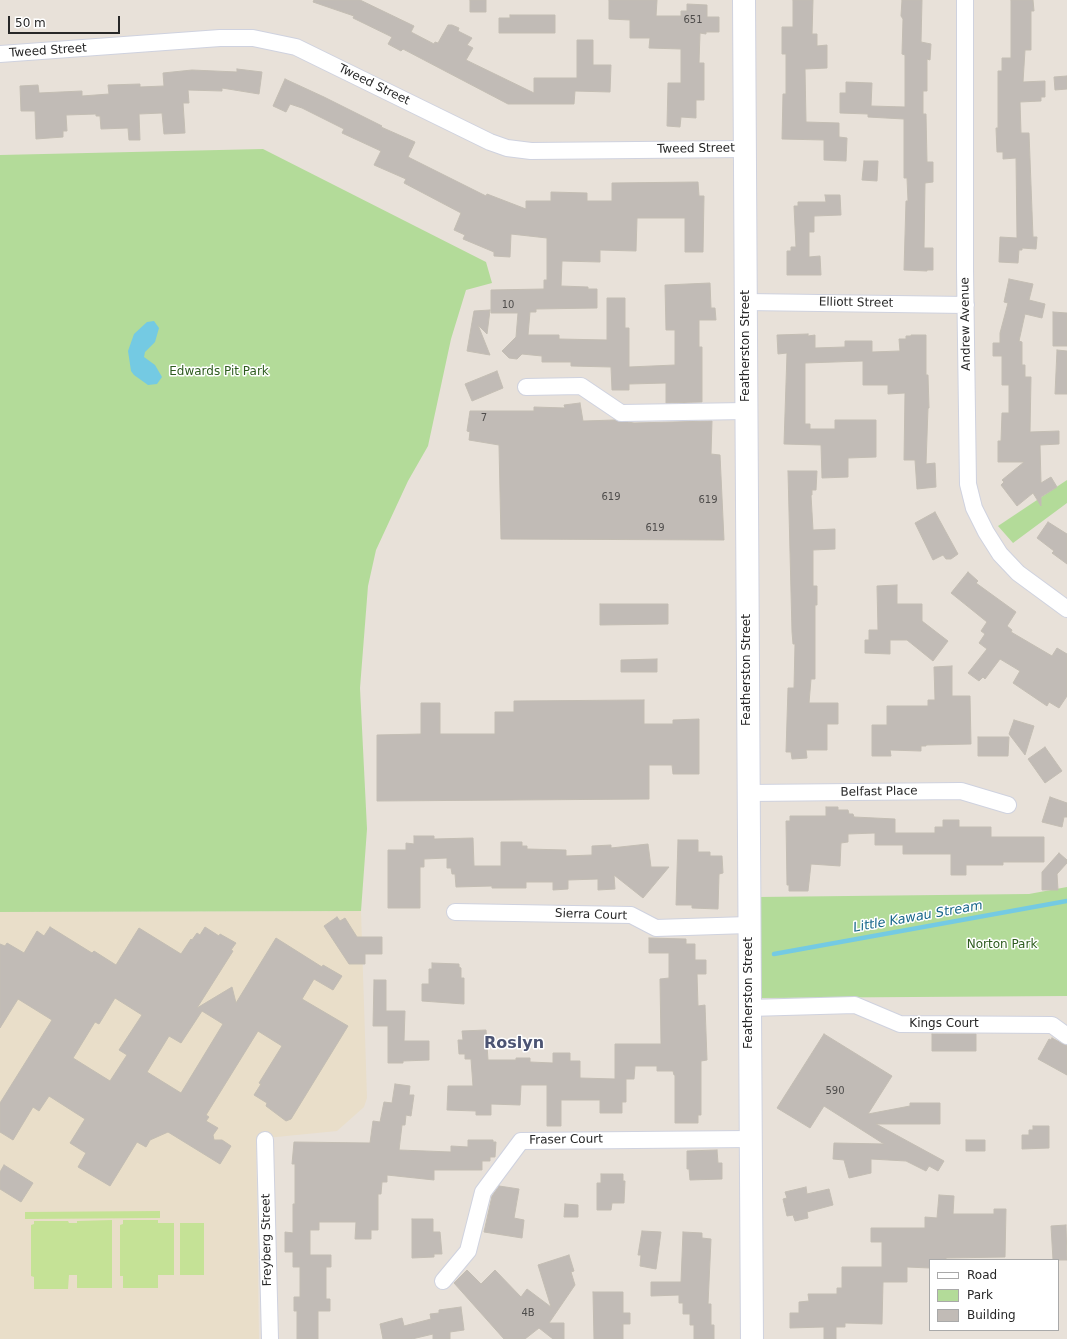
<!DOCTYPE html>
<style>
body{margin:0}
#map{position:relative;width:1067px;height:1339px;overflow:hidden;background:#e8e1d9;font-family:"DejaVu Sans",sans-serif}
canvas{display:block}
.legend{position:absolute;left:929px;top:1259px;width:130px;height:72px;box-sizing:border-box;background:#fff;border:1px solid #a9a9a9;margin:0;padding:5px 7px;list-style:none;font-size:12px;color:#272727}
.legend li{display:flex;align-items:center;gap:8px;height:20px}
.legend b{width:20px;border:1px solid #a9a9a9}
.scale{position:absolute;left:8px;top:16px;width:112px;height:18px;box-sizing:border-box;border:2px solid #272727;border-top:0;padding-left:5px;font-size:12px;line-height:14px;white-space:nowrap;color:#272727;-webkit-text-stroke:3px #fff;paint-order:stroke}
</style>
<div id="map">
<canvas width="1067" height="1339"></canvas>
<ul class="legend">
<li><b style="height:5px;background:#fff"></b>Road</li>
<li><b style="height:11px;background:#b3db99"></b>Park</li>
<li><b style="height:11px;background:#c1bbb6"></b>Building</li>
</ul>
<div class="scale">50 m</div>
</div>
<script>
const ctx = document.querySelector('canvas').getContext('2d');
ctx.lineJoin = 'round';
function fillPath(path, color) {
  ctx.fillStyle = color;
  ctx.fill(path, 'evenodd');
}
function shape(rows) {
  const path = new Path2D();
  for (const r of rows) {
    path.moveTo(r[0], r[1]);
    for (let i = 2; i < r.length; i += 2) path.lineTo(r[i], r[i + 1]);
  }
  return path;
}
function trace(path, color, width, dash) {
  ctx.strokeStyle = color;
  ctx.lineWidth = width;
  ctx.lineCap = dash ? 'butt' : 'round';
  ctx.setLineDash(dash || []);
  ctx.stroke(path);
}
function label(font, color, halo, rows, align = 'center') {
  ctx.font = font + ' "DejaVu Sans",sans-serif';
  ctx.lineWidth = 3;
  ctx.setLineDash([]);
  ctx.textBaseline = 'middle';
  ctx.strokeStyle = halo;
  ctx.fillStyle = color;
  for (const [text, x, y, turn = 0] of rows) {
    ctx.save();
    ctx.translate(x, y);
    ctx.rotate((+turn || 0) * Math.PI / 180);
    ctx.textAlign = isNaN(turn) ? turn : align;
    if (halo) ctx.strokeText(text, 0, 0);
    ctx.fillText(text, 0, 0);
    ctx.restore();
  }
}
fillPath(shape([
 [361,911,367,1098,364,1107,337,1131,256,1139,259,1339,0,1339,0,912]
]), '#e9dec9');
fillPath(shape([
 [263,149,486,262,492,283,466,290,451,339,428,446,408,481,376,550,368,586,360,688,367,829,361,911,0,912,0,155],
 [1067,480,1067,503,1013,543,998,526],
 [1067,887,1067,996,758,998,758,897,1029,894]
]), '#b3db99');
fillPath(shape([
 [160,1211,160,1218,25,1219,25,1212],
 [112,1220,112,1288,77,1288,77,1275,69,1275,68,1289,34,1289,34,1277,31,1276,31,1225,34,1224,34,1221,68,1221,69,1223,77,1223,77,1221],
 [123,1220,158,1220,158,1223,174,1223,174,1275,158,1275,158,1288,123,1288,123,1276,120,1276,120,1225,123,1224],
 [180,1223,204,1223,204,1275,180,1275]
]), '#c5e296');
fillPath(shape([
 [154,321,159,328,155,342,145,352,144,357,155,365,162,377,157,384,148,385,134,375,131,371,128,351,134,334,147,322]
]), '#74cae3');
trace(shape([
 [774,954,1067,901]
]), '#74cae3', 4.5);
const building = shape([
 [314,0,360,0,414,26,411,32,434,44,435,42,438,43,448,25,452,25,459,28,458,31,472,38,467,45,473,48,466,60,534,93,534,78,577,78,577,40,593,40,593,65,611,65,610,92,575,91,574,104,508,104,403,49,401,51,388,44,392,37,353,18,354,16,313,2,314,0],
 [470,0,486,0,486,12,470,12,470,0],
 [609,0,657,0,656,16,681,16,681,11,687,11,687,4,707,5,707,17,719,17,719,32,706,32,706,34,700,33,699,63,704,63,704,100,696,100,696,118,681,117,680,127,667,126,668,83,681,83,681,49,649,48,650,38,630,38,630,20,609,19,609,0],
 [793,0,813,0,812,34,817,34,817,46,827,45,827,68,805,69,806,122,839,123,839,137,847,138,846,161,824,160,824,140,782,139,783,94,786,94,786,54,782,54,782,27,793,27,793,0],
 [902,0,922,0,921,42,931,44,930,60,927,59,927,91,923,91,923,114,926,114,927,162,933,162,933,182,925,183,924,248,933,248,933,270,927,270,927,271,904,270,906,201,908,201,907,178,904,178,904,119,868,117,868,114,840,113,840,93,846,93,846,82,872,83,871,106,905,107,905,55,902,54,903,19,901,16,902,0],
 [1011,0,1033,0,1034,11,1031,11,1031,50,1025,50,1023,82,1045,81,1045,97,1041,97,1041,101,1020,102,1021,133,1029,133,1033,237,1037,237,1036,249,1022,248,1022,250,1019,250,1018,263,999,262,1000,237,1017,238,1016,158,1003,159,1003,152,997,152,996,128,998,128,998,71,1002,71,1002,58,1011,58,1011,0],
 [510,15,555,15,555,33,499,33,499,18,510,18,510,15],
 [237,69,262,72,259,94,222,88,222,91,188,90,189,103,183,103,185,133,164,134,162,113,139,114,140,140,129,140,128,128,101,129,100,116,96,116,96,114,66,115,67,131,63,131,63,137,36,139,35,111,21,111,20,86,38,85,39,93,82,91,82,96,109,94,108,85,140,84,140,87,164,86,163,73,192,70,237,72,237,69],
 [1067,76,1067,89,1055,90,1054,77,1067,76],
 [285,79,324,97,382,126,381,127,415,142,408,157,486,196,487,194,526,209,526,201,551,201,551,192,587,193,587,201,612,201,612,183,698,182,699,196,704,196,703,252,685,252,685,218,637,218,636,251,600,250,600,262,562,261,561,286,588,287,588,289,597,289,597,308,536,309,536,312,530,312,528,335,559,335,559,339,607,340,607,298,625,298,625,328,629,328,629,367,675,365,675,330,666,330,665,285,710,283,711,308,715,308,716,320,699,320,699,347,702,347,702,402,666,403,666,383,629,384,629,390,612,390,611,367,571,366,571,362,542,362,542,356,522,354,517,359,509,358,502,351,516,337,518,313,491,313,491,290,544,289,544,280,547,280,547,238,511,234,510,257,494,256,494,252,463,239,465,235,454,230,461,213,404,183,406,179,374,165,381,151,342,133,344,129,302,108,290,104,286,112,273,106,285,79],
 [864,161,878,161,877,181,862,180,864,161],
 [825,195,840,195,841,215,814,216,814,232,809,232,809,257,820,256,821,275,787,275,787,251,791,251,791,247,796,247,794,206,798,206,798,202,826,202,825,195],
 [1009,279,1033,284,1029,300,1045,304,1042,318,1025,314,1019,341,1022,342,1022,365,1025,365,1025,377,1031,377,1030,432,1059,431,1059,444,1040,445,1041,483,1051,477,1057,487,1041,497,1041,506,1033,493,1017,506,1001,485,1004,482,1002,480,1024,462,998,462,998,441,1001,441,1002,413,1009,413,1009,385,1002,385,1002,356,993,356,993,343,1000,343,1000,333,1008,303,1004,302,1009,279],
 [490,310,487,334,478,325,490,355,467,351,474,311,490,310],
 [1053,312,1067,313,1067,346,1053,346,1053,312],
 [808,334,808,336,815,335,815,348,845,347,845,341,872,341,872,352,900,351,899,339,906,339,906,336,911,336,911,335,926,335,926,375,928,375,929,408,928,408,926,464,935,463,936,487,917,489,915,460,904,460,905,393,888,394,888,385,863,385,863,361,805,363,805,424,810,424,810,429,835,429,835,420,876,420,876,457,848,458,848,477,822,478,821,445,784,444,787,353,778,354,777,335,808,334],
 [1057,350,1067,351,1067,394,1055,394,1057,350],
 [497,371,503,388,472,401,465,384,497,371],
 [580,403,583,421,615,420,634,423,712,421,711,454,720,455,724,540,501,539,499,445,469,440,470,432,467,431,470,411,534,411,534,407,565,408,564,405,580,403],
 [788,471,817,471,816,490,812,490,812,495,811,495,813,530,835,529,835,549,813,550,813,586,817,586,817,605,815,605,815,679,811,679,809,703,838,703,838,724,827,724,827,750,806,750,807,758,792,759,791,752,786,752,788,688,794,688,795,644,793,644,792,632,788,471],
 [935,512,958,554,951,559,946,559,943,555,933,560,915,523,935,512],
 [1048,522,1067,534,1067,564,1052,553,1054,551,1037,538,1048,522],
 [968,572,978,581,976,583,1016,612,1007,626,1012,630,1011,632,1052,656,1057,648,1067,654,1067,696,1059,708,1049,702,1047,706,1013,683,1020,671,1000,659,985,679,983,677,979,681,968,673,987,649,979,643,985,634,981,631,987,622,951,593,968,572],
 [897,585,897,604,922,604,922,621,948,641,933,661,907,640,890,640,890,654,865,653,865,640,869,640,869,630,878,630,877,586,897,585],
 [600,604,668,604,668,624,600,625,600,604],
 [657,659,657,672,621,672,621,660,657,659],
 [952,666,952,696,970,696,971,744,926,745,926,746,921,746,921,751,890,750,891,756,872,756,872,725,887,725,887,706,928,706,928,700,935,700,934,667,952,666],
 [644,700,644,724,673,724,673,720,699,719,699,774,673,774,672,765,649,765,649,799,377,801,377,735,421,734,421,703,440,703,440,734,495,734,495,712,514,712,514,701,644,700],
 [1014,720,1034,726,1025,755,1009,734,1014,720],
 [978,737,1009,737,1008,756,978,756,978,737],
 [1045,747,1062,771,1045,783,1028,759,1045,747],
 [1050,797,1067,803,1067,817,1064,817,1062,827,1042,822,1050,797],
 [826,807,838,807,838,810,848,810,849,814,853,814,854,817,895,819,895,833,935,833,935,827,943,827,943,820,959,820,959,827,991,827,991,837,1044,837,1044,862,1003,862,1003,865,966,865,966,875,951,875,951,854,903,854,903,845,875,845,875,833,848,834,848,842,841,843,840,866,811,864,808,891,789,891,789,885,787,885,786,821,790,821,790,816,826,816,826,807],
 [414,836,434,836,434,839,473,838,474,866,501,866,501,842,522,842,522,846,527,846,527,849,566,850,566,856,592,855,592,846,611,845,611,848,648,844,651,867,669,867,643,898,614,875,615,889,598,890,598,879,568,880,568,889,553,890,553,882,526,882,526,888,492,888,492,886,456,887,455,874,452,874,451,868,447,868,447,858,424,859,424,867,420,867,420,908,388,908,388,850,406,850,406,843,414,844,414,836],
 [678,840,698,840,698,852,710,852,710,856,722,856,723,873,719,874,718,909,692,908,692,905,676,905,678,840],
 [1059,853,1067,860,1067,863,1057,874,1058,890,1042,890,1042,872,1059,853],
 [337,917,340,921,345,918,357,937,382,937,382,954,365,954,365,964,349,964,324,926,337,917],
 [50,927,92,953,94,951,116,965,139,928,181,954,191,939,192,940,197,933,200,935,205,927,219,936,220,934,236,943,231,950,233,951,197,1008,232,987,236,1003,276,938,322,967,323,965,342,976,333,990,314,979,302,999,348,1026,291,1119,286,1121,266,1106,267,1103,254,1095,261,1084,259,1083,282,1046,258,1031,206,1115,209,1117,206,1121,218,1128,213,1135,214,1140,222,1140,231,1146,220,1164,168,1132,150,1140,146,1147,137,1142,110,1186,78,1167,86,1153,70,1143,85,1119,49,1096,39,1111,33,1107,13,1140,0,1132,0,1103,52,1020,18,999,0,1028,0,944,5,946,7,943,24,953,37,931,44,936,50,927],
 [115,998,142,1015,119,1050,127,1055,110,1081,73,1058,95,1022,99,1024,115,998],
 [202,1011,223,1024,181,1093,147,1072,169,1036,181,1043,202,1011],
 [649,938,686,939,686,944,695,944,695,960,706,960,706,974,697,974,698,1006,705,1005,707,1060,701,1061,701,1115,698,1115,698,1123,675,1123,675,1075,674,1075,673,1071,657,1071,657,1066,635,1066,634,1079,626,1079,626,1102,622,1102,622,1113,600,1113,600,1100,561,1100,561,1126,547,1126,547,1085,521,1085,520,1105,491,1104,491,1115,476,1115,476,1111,447,1110,448,1086,473,1086,471,1059,465,1059,465,1054,459,1054,458,1040,463,1040,462,1031,486,1030,488,1060,516,1060,516,1058,530,1058,530,1062,553,1063,553,1053,570,1053,570,1061,580,1061,580,1078,615,1079,615,1044,661,1044,660,979,669,978,669,953,649,953,649,938],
 [432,963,459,964,459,967,461,968,461,978,464,978,464,1004,422,1001,422,984,429,984,429,969,432,969,432,963],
 [374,980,386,980,386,1011,405,1011,404,1041,429,1041,429,1060,403,1061,403,1063,388,1063,388,1026,373,1026,374,980],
 [824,1034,892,1076,868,1114,910,1106,910,1103,940,1103,940,1124,876,1124,944,1161,938,1171,929,1166,926,1171,906,1161,871,1159,871,1173,849,1178,844,1160,833,1159,834,1143,884,1144,824,1106,810,1128,777,1108,824,1034],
 [932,1034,976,1034,976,1051,932,1051,932,1034],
 [1052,1038,1067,1046,1067,1075,1038,1059,1049,1039,1051,1040,1052,1038],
 [395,1084,410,1086,409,1095,414,1095,411,1116,406,1115,405,1125,402,1125,399,1150,451,1152,451,1146,468,1147,468,1140,493,1140,493,1142,496,1142,495,1157,490,1157,490,1161,482,1161,482,1170,434,1170,434,1180,387,1175,387,1182,382,1182,381,1194,378,1194,378,1230,371,1230,371,1239,355,1239,356,1222,319,1222,319,1230,310,1230,310,1255,331,1255,331,1267,326,1267,326,1299,330,1299,330,1311,318,1311,318,1339,297,1339,297,1311,294,1311,294,1297,300,1297,300,1267,293,1267,293,1252,285,1252,285,1232,293,1233,293,1204,295,1204,295,1164,292,1164,294,1142,370,1143,373,1121,380,1122,384,1102,392,1103,395,1084],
 [1033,1126,1049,1126,1049,1148,1022,1149,1022,1135,1029,1135,1029,1130,1033,1130,1033,1126],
 [966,1140,985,1140,985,1151,966,1151,966,1140],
 [717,1150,718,1163,722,1163,722,1179,690,1180,689,1169,687,1169,687,1151,717,1150],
 [4,1165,33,1183,21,1202,0,1189,0,1172,4,1165],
 [601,1174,623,1174,623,1181,625,1181,624,1203,612,1203,611,1210,597,1210,597,1183,601,1183,601,1174],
 [499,1186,519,1189,514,1218,524,1220,522,1238,484,1232,492,1196,499,1186],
 [806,1187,807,1194,829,1189,833,1205,807,1212,808,1218,795,1221,793,1215,787,1216,783,1199,787,1198,785,1192,806,1187],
 [939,1195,954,1196,953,1214,994,1214,994,1209,1006,1209,1005,1257,946,1258,946,1260,930,1260,930,1268,907,1267,907,1282,883,1282,882,1324,845,1323,845,1327,836,1327,836,1339,824,1339,824,1327,790,1328,790,1313,799,1313,799,1302,809,1301,808,1294,837,1294,837,1288,842,1288,842,1267,882,1267,882,1242,871,1242,871,1228,925,1228,925,1217,937,1218,939,1195],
 [565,1204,578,1205,578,1217,564,1217,565,1204],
 [412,1219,433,1219,433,1232,440,1232,442,1254,434,1254,434,1257,412,1258,412,1219],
 [1066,1225,1067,1260,1053,1260,1051,1226,1066,1225],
 [642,1231,661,1232,656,1269,640,1266,641,1255,638,1255,642,1231],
 [683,1232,702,1233,702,1238,711,1239,708,1304,711,1304,711,1325,714,1325,714,1339,694,1339,694,1325,690,1325,690,1314,683,1314,683,1303,679,1303,679,1295,651,1296,651,1282,681,1282,683,1232],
 [569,1255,574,1271,571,1272,575,1285,549,1323,564,1323,564,1339,553,1339,539,1328,525,1339,504,1339,454,1283,467,1270,481,1284,495,1270,521,1297,527,1289,551,1307,538,1265,569,1255],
 [593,1292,623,1292,623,1313,630,1313,630,1324,623,1324,623,1339,594,1339,593,1292],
 [461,1307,464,1330,450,1332,450,1339,433,1339,433,1334,412,1339,383,1339,380,1324,402,1318,404,1326,431,1319,430,1314,439,1313,439,1310,461,1307]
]);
fillPath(building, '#c1bbb6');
trace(building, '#c3bdb3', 1);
const minor = shape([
 [965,0,965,270,968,484,974,508,986,532,1000,554,1018,573,1067,609],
 [0,54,220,38,253,38,296,47,490,142,507,148,531,151,744,149],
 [746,302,966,305],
 [526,387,581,386,621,413,746,411],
 [748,793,961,791,1008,805],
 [455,912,631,915,656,928,748,925],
 [749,1008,855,1005,900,1024,1052,1025,1067,1036],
 [265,1140,270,1339],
 [443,1281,468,1251,483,1192,521,1141,750,1139]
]);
const secondary = shape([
 [744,0,752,1339]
]);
trace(minor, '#cfd2df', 18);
trace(secondary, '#cfd2df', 24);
trace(minor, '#fff', 16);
trace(secondary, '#fff', 22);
label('10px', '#4e4c4b', null, [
 ["651",693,20],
 ["10",508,305],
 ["7",484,418],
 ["619",611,497],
 ["619",708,500],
 ["619",655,528],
 ["590",835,1091],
 ["4B",528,1313]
]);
label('12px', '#272727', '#fff', [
 ["Tweed Street",48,51,-4],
 ["Tweed Street",374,85,26],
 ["Tweed Street",696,149,-1],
 ["Elliott Street",856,303,1],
 ["Andrew Avenue",966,324,-91],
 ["Featherston Street",746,346,-90],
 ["Featherston Street",747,670,-90],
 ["Belfast Place",879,792,-1],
 ["Sierra Court",591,915,2],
 ["Featherston Street",749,993,-90],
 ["Kings Court",944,1024],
 ["Fraser Court",566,1140,-1],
 ["Freyberg Street",267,1240,-91]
]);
label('12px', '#2e5c1f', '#fff', [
 ["Edwards Pit Park",219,372],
 ["Norton Park",1002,945]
]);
label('italic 13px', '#18678a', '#fff', [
 ["Little Kawau Stream",918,917,-10]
]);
label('bold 16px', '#4c5473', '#fff', [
 ["Roslyn",514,1044]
]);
</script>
